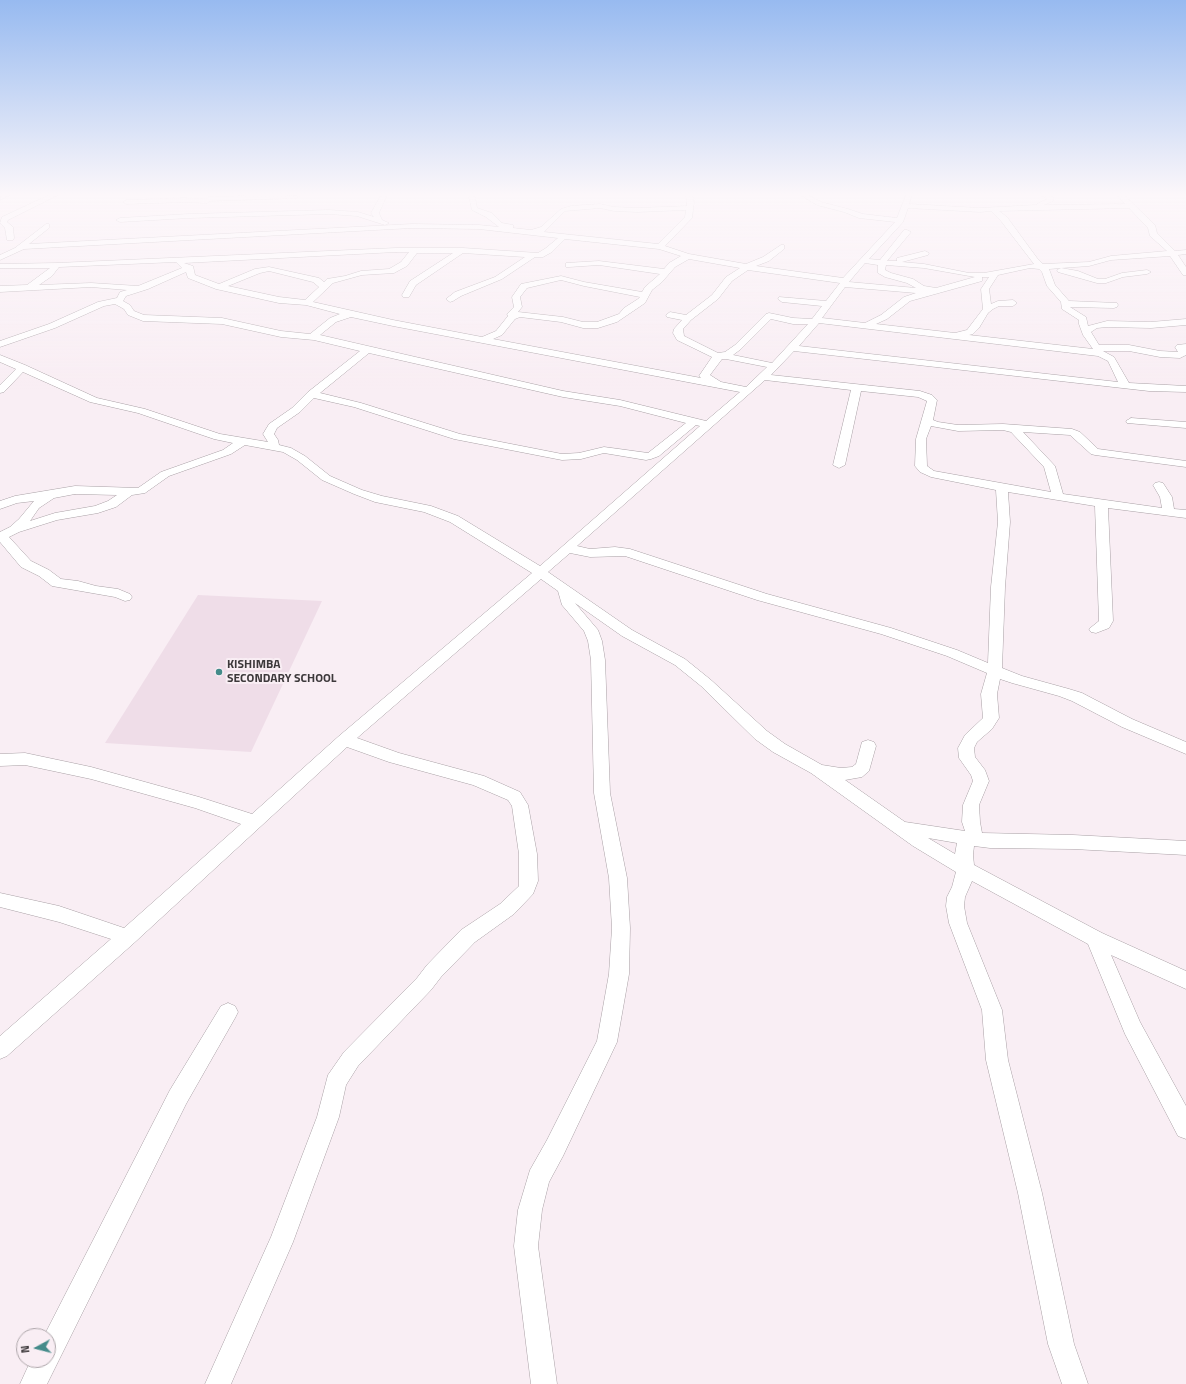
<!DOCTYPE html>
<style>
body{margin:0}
#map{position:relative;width:1186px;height:1384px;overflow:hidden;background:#f9eef4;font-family:"Titillium Web",sans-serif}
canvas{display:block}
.north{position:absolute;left:16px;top:1328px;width:40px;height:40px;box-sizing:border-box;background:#f9eef4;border:1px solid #aea6aa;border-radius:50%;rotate:263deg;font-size:11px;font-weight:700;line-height:16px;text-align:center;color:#3d393b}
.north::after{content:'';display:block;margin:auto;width:14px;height:18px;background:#448b8a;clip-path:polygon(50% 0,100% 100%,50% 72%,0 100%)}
</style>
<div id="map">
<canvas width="1186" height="1384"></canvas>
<div class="north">N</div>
</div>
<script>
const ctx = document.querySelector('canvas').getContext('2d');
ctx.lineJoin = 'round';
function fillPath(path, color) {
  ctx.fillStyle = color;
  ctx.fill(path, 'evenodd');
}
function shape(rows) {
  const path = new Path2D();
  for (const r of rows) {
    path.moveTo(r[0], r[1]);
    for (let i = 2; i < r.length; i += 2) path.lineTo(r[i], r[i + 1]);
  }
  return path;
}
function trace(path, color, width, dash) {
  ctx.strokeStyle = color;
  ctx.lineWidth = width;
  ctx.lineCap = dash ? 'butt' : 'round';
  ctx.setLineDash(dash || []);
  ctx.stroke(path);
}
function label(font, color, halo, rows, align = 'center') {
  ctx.font = font + ' "Titillium Web",sans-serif';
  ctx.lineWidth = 4;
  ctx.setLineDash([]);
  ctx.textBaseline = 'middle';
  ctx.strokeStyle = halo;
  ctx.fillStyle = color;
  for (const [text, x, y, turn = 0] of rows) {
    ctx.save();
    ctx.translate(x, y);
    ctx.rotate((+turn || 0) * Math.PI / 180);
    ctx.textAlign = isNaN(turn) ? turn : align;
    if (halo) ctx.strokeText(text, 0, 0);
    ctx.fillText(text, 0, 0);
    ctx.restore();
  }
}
fillPath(shape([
 [198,595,322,601,251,752,105,743]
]), '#efdde8');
const minor = shape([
 [1,195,10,195,0,200,1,195],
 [49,195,58,195,8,220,7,222,13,227,14,238,13,240,7,240,5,228,0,223,2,217,49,195],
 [262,195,300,196,297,198,210,201,207,203,184,202,126,204,123,202,126,200,184,198,206,199,209,197,262,195],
 [381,195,387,195,379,213,382,220,389,223,385,225,357,216,329,214,189,218,120,222,116,220,120,218,189,214,329,210,358,212,374,217,371,213,381,195],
 [471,195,475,197,477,208,492,213,502,223,513,225,513,228,531,230,541,227,561,209,571,206,600,204,614,207,637,208,687,206,686,195,692,195,694,202,692,218,665,246,689,254,746,264,763,257,781,245,784,245,784,249,769,261,756,266,843,278,895,222,859,218,844,212,817,205,800,195,808,195,821,202,848,209,863,214,897,218,906,195,912,195,909,204,980,208,1036,205,1037,204,1047,199,1040,195,1050,195,1054,198,1053,201,1044,205,1125,204,1117,195,1124,195,1155,225,1157,233,1175,251,1186,250,1186,254,1178,255,1186,267,1186,275,1183,275,1170,256,1111,260,1089,266,1061,268,1078,271,1098,279,1105,279,1122,273,1147,270,1151,272,1147,274,1123,277,1106,283,1097,283,1058,272,1057,270,1061,268,1049,269,1055,285,1069,301,1117,303,1118,305,1117,307,1114,308,1070,307,1086,317,1088,326,1107,321,1151,322,1186,319,1186,325,1151,328,1107,327,1097,328,1091,332,1099,345,1129,345,1160,351,1178,352,1175,347,1177,345,1186,344,1186,355,1180,358,1160,357,1129,351,1103,351,1114,357,1129,383,1186,386,1186,392,1149,391,794,351,771,375,920,391,932,395,937,400,933,420,938,422,958,425,1003,424,1072,429,1080,432,1098,449,1186,461,1186,467,1095,455,1091,454,1070,435,1023,432,1055,466,1063,494,1162,508,1160,497,1153,485,1155,483,1159,482,1163,483,1172,497,1174,509,1186,510,1186,518,1108,508,1113,621,1109,628,1096,633,1091,632,1089,629,1099,621,1095,506,1008,492,1010,522,1005,587,1002,668,1022,676,1069,689,1082,693,1132,719,1186,742,1186,754,1122,727,1072,701,1059,696,1012,683,1000,679,997,694,999,718,992,729,977,742,974,748,975,757,985,770,989,781,979,805,980,822,982,833,1073,835,1186,841,1186,855,1073,849,990,848,974,846,973,855,974,865,1102,933,1186,971,1186,989,1111,955,1140,1022,1186,1106,1186,1139,1178,1136,1125,1034,1088,944,972,881,965,897,964,906,967,923,1002,1010,1008,1060,1042,1193,1074,1344,1088,1384,1062,1384,1048,1344,1018,1193,986,1060,982,1010,949,923,946,906,947,897,952,887,956,872,913,846,811,773,773,752,755,739,701,686,675,665,622,636,575,603,598,630,602,641,605,660,610,793,627,878,630,928,629,974,617,1042,563,1156,549,1182,542,1210,538,1246,557,1384,531,1384,514,1246,518,1210,530,1170,547,1140,597,1041,609,974,612,928,609,878,594,793,591,660,588,641,584,631,562,605,558,591,541,579,357,738,399,753,484,776,520,792,528,805,537,854,538,881,533,894,514,914,475,942,441,977,431,990,358,1066,346,1085,339,1117,293,1242,231,1384,205,1384,271,1237,317,1117,328,1075,344,1052,417,978,427,965,461,930,500,904,519,886,519,854,512,806,508,800,473,785,389,762,347,747,134,943,7,1056,0,1059,0,1036,111,939,59,922,0,907,0,893,59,906,124,928,241,824,195,808,91,779,25,765,0,766,0,754,25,753,91,767,199,797,252,814,339,736,532,573,450,522,424,512,375,502,354,494,322,480,297,460,283,452,245,445,231,454,169,476,145,493,132,495,116,507,98,513,57,520,19,532,9,537,31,561,49,570,61,579,78,581,96,586,118,589,130,594,132,597,130,600,125,601,115,597,52,586,39,576,21,567,0,542,0,532,10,527,19,519,34,501,17,503,0,509,0,501,15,496,75,486,138,488,161,472,223,450,233,443,214,439,138,413,90,402,23,372,4,392,0,393,0,385,16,369,0,362,0,355,25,365,97,398,145,409,220,434,268,442,263,434,269,424,292,408,308,392,360,351,314,340,281,337,222,324,143,321,128,315,124,309,115,304,104,306,55,328,0,347,0,341,49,324,98,302,117,298,120,292,127,290,91,287,0,292,0,286,27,285,50,268,0,268,0,264,57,263,396,248,463,248,538,253,546,248,558,238,479,229,412,228,24,249,0,260,0,255,15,248,46,224,49,224,49,228,29,244,412,224,479,225,499,227,486,217,472,210,469,197,471,195],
 [600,208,614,211,637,212,686,210,685,217,658,244,544,232,565,211,600,208],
 [908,208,980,212,991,211,1001,221,1034,264,984,273,969,273,924,264,902,262,928,255,929,253,925,251,897,258,897,261,887,261,911,232,907,230,904,230,880,260,869,259,903,222,908,208],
 [1129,208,1148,228,1150,236,1167,251,1111,256,1089,262,1043,264,1037,258,1007,217,999,211,1129,208],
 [565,239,659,249,681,256,669,263,664,269,599,261,566,263,566,267,569,267,599,265,660,274,645,287,642,292,584,282,561,276,521,284,512,297,514,307,507,314,508,316,496,331,482,337,393,320,313,302,333,283,362,275,394,273,407,266,417,253,453,253,410,281,402,295,403,297,409,297,416,285,463,253,525,257,495,277,455,292,446,299,450,302,453,301,461,296,502,279,535,257,543,257,552,252,565,239],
 [396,252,409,252,401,262,389,269,361,271,345,276,327,279,324,282,319,278,269,267,255,269,219,284,195,275,193,266,184,263,396,252],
 [689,259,740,268,726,277,712,295,686,315,670,312,666,315,667,317,682,320,674,329,673,333,677,340,712,357,699,376,701,378,493,339,502,335,515,319,520,317,561,322,583,328,598,328,617,322,645,303,652,290,662,282,675,267,689,259],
 [176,262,182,268,138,286,91,283,39,285,52,276,59,267,176,262],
 [865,263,878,265,878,273,885,277,907,283,916,288,849,282,865,263],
 [886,265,924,268,975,277,936,288,924,286,913,279,891,273,885,270,886,265],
 [1030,268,1039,269,1042,272,1047,286,1061,302,1062,309,1079,320,1079,324,1083,335,1093,349,969,335,973,334,979,328,988,313,993,309,999,306,1013,306,1017,303,1013,300,998,301,991,304,989,289,998,275,1030,268],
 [748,270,840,283,826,301,779,297,778,299,782,302,822,306,812,319,793,318,769,313,766,314,735,345,725,352,718,353,684,336,683,329,691,320,718,299,732,281,748,270],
 [269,271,313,282,319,287,305,300,279,297,228,286,260,273,269,271],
 [186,272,188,278,216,289,279,303,306,305,340,314,330,318,310,334,281,331,222,318,144,315,134,311,130,305,123,301,126,296,148,289,186,272],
 [982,277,989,277,981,289,983,309,967,330,955,333,876,324,887,319,910,301,982,281,982,277],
 [561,280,584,286,640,297,638,299,624,308,619,314,597,322,583,322,563,317,518,312,522,307,520,297,527,288,561,280],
 [845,287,916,293,904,297,881,315,865,323,822,318,845,287],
 [351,317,393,326,740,392,706,421,620,400,563,391,320,335,336,322,351,317],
 [771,319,793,324,808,324,772,363,733,355,741,349,771,319],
 [819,323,1098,356,1108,361,1118,382,799,346,819,323],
 [369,353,563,397,620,406,686,423,648,453,604,447,579,453,562,454,460,434,361,403,320,393,369,353],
 [722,359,726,359,767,367,746,387,721,382,710,375,722,359],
 [765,380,851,390,833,465,839,468,845,465,861,391,918,397,927,401,916,439,915,466,920,472,931,477,996,490,998,522,991,587,988,663,957,650,891,628,767,594,630,549,615,547,590,549,577,546,765,380],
 [314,398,354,407,454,439,562,460,581,459,604,453,646,460,651,459,659,456,696,425,700,426,540,566,458,516,431,506,382,496,362,490,330,476,305,456,291,448,279,445,278,440,274,434,277,428,300,412,314,398],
 [931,426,958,431,1003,430,1011,432,1044,467,1051,492,934,471,927,466,926,439,931,426],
 [75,494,117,495,108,501,95,506,55,513,30,521,39,508,54,498,75,494],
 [570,553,590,557,625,556,757,600,881,634,947,656,987,673,981,694,983,718,965,735,958,748,959,758,971,775,973,781,963,805,962,822,965,831,905,822,845,780,862,777,869,771,876,746,874,742,868,740,862,742,856,764,852,767,841,768,822,765,785,744,767,731,711,680,685,659,632,630,548,572,570,553],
 [928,838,957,843,955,854,928,838],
 [1131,418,1186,422,1186,428,1127,423,1126,421,1131,418],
 [228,1003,235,1006,238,1012,235,1018,186,1104,47,1384,20,1384,31,1360,48,1360,48,1336,44,1336,170,1090,221,1006,228,1003]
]);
trace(minor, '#a9a0a5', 1);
fillPath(minor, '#fff');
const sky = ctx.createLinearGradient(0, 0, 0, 389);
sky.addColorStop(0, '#97baf0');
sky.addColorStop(0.5, '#fcf7fa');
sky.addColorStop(1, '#fcf7fa00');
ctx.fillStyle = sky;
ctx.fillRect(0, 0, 1186, 389);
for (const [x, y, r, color] of [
 [219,672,4,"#448b8a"]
]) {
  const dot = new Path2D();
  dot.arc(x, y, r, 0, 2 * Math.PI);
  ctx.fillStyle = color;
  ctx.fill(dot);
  trace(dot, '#f9eef4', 1.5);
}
label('bold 12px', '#3d393b', '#f9eef4', [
 ["KISHIMBA",227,665],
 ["SECONDARY SCHOOL",227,679]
], 'left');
</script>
